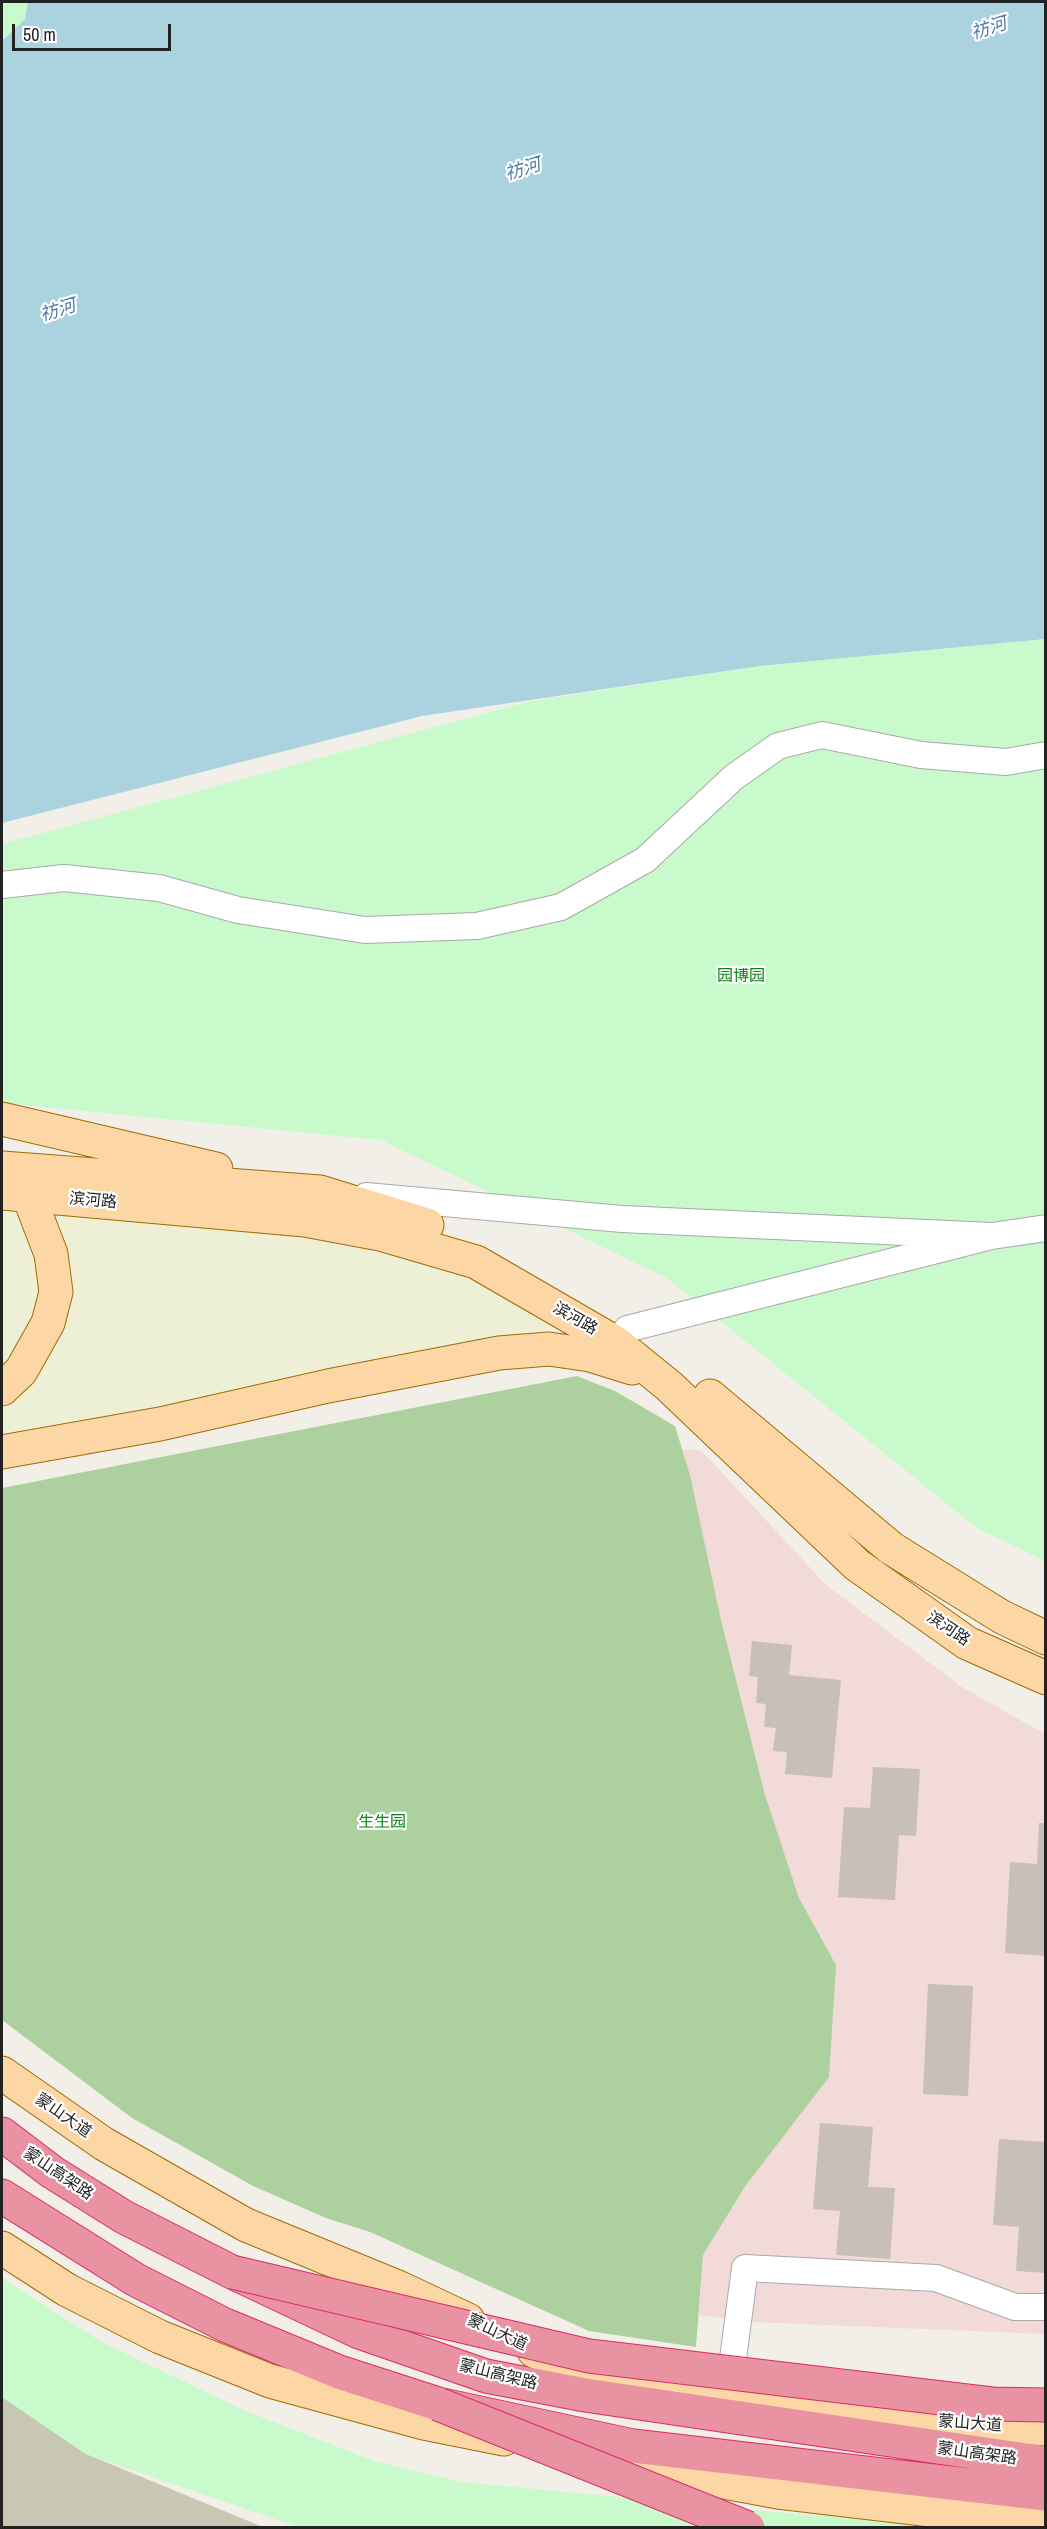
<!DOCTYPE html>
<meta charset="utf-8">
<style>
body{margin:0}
#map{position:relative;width:1047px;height:2529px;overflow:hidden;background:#f2efe9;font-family:"Archivo Narrow",sans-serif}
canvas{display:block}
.frame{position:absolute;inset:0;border:3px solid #222;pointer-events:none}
.scale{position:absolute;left:12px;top:24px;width:159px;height:27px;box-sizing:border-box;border:3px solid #222;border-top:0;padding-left:8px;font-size:18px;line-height:21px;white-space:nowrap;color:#222;-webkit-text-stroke:4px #fff;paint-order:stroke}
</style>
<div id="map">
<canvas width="1047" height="2529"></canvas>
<div class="frame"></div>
<div class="scale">50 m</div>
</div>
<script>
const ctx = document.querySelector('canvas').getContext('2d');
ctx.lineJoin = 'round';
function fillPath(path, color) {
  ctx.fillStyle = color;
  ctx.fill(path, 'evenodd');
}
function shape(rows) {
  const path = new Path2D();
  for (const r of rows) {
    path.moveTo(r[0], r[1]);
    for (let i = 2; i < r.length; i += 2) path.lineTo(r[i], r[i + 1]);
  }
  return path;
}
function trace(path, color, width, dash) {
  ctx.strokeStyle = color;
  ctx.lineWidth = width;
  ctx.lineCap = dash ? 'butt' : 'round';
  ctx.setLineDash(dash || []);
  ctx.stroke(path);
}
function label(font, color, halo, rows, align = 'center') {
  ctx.font = font + ' "Archivo Narrow","Noto Sans SC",sans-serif';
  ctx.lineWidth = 4.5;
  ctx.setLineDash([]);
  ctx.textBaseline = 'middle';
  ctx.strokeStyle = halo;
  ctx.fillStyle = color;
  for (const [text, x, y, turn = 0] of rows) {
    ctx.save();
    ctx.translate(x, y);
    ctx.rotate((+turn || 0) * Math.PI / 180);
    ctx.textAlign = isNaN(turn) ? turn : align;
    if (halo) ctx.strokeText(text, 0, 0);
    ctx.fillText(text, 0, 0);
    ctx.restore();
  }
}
fillPath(shape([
 [683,1449,702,1451,826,1585,962,1687,1045,1734,1045,2334,751,2322,699,2315,703,2255,746,2185,836,1965,799,1898,765,1795,721,1620]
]), '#f2dad9');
fillPath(shape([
 [2,2397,86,2454,263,2527,2,2527]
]), '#c7c7b4');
fillPath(shape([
 [2,1206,292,1232,465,1273,555,1327,2,1443]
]), '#eef0d5');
fillPath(shape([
 [577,1376,615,1391,675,1426,690,1475,721,1620,765,1795,799,1898,836,1965,829,2077,746,2185,703,2255,696,2347,589,2331,370,2232,326,2218,253,2186,132,2118,2,2020,2,1488]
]), '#add19e');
fillPath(shape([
 [2,2,28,2,25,19,2,41],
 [1045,639,1045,1561,977,1528,667,1278,381,1140,2,1103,2,844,527,702,760,666],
 [2,2278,103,2343,248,2412,374,2461,462,2482,817,2516,823,2508,957,2527,298,2527,86,2454,2,2397]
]), '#c8facc');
fillPath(shape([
 [28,2,1045,2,1045,639,760,666,422,716,2,823,2,41,25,19]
]), '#aad3df');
fillPath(shape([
 [752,1641,792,1645,789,1675,841,1680,832,1778,785,1774,787,1752,773,1751,776,1728,764,1727,766,1704,756,1703,758,1677,749,1676],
 [873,1767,920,1769,916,1836,899,1835,895,1900,838,1897,844,1807,870,1808],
 [1039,1823,1046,1823,1046,1956,1005,1953,1010,1862,1037,1864],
 [928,1984,973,1986,968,2096,923,2094],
 [820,2123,873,2127,868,2187,895,2188,890,2259,836,2255,840,2211,813,2209],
 [999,2139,1046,2142,1046,2273,1016,2271,1019,2227,993,2225]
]), '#c7bfb8');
const minor = shape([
 [2,885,64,878,159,888,238,910,365,930,477,926,561,907,645,860,734,777,778,746,822,735,921,755,1006,762,1046,755],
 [366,1196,622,1219,992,1236],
 [627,1329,992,1236,1046,1228],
 [729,2389,745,2268,936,2278,1015,2307,1046,2307]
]);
const major = shape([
 [2,1119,216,1169],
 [2,1168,320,1192,427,1225],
 [2,1193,305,1220,380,1234,476,1262,616,1343,669,1386,857,1565,967,1643,1046,1678],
 [2,1389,21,1371,48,1323,56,1292,51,1254,33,1207],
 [710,1396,891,1548,1002,1617,1046,1638],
 [2,1452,160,1424,328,1386,499,1353,549,1349,590,1355,632,1368],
 [2,2073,104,2144,246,2225,400,2288,468,2320],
 [2,2248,67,2290,160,2337,270,2381,424,2423,504,2439],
 [534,2351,586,2375,755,2403,920,2420,1046,2429],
 [595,2458,778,2492,998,2518,1046,2526]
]);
const highway = shape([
 [2,2134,52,2172,124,2217,232,2272,359,2332,486,2376,585,2395,1046,2463],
 [2,2196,136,2280,225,2325,339,2372,438,2404,633,2446,1046,2494]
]);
trace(minor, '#a9a9a9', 28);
trace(major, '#a06b00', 35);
trace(highway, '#dc2a67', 35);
trace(minor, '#fff', 26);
trace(major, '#fcd6a4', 33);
trace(highway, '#e892a2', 33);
const highwayBridge = shape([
 [232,2272,589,2356,992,2404,1046,2405],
 [438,2404,748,2528]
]);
trace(highwayBridge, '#dc2a67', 35, []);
trace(highwayBridge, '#e892a2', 33);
label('16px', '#0c8416', '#fff', [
 ["园博园",741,977],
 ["生生园",382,1823]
]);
label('16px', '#222', '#fff', [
 ["滨河路",93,1201,5],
 ["滨河路",575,1319,30],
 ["滨河路",948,1629,34],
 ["蒙山大道",63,2116,35],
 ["蒙山高架路",58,2174,34],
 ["蒙山大道",497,2333,25],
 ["蒙山高架路",498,2375,14],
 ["蒙山大道",970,2424,4],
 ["蒙山高架路",977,2454,8]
]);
label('italic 18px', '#4a7aab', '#fff', [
 ["祊河",989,29,-17],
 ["祊河",523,170,-17],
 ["祊河",58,311,-17]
]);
</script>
